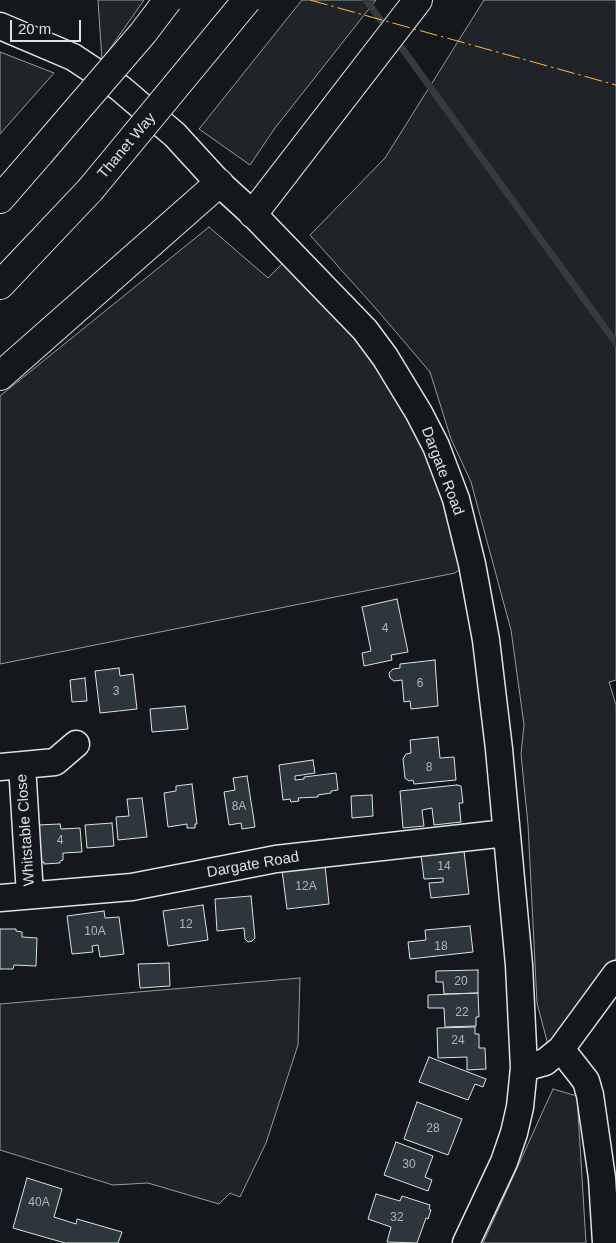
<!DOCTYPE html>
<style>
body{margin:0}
#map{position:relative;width:616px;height:1243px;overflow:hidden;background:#14181c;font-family:Helvetica,sans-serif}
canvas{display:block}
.scale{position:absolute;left:10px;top:20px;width:71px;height:22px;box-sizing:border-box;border:2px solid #d8e6dc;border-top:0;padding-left:6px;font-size:15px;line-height:18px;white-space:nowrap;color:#d8e6dc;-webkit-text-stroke:4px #14181c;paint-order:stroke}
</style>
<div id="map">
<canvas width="616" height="1243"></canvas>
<div class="scale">20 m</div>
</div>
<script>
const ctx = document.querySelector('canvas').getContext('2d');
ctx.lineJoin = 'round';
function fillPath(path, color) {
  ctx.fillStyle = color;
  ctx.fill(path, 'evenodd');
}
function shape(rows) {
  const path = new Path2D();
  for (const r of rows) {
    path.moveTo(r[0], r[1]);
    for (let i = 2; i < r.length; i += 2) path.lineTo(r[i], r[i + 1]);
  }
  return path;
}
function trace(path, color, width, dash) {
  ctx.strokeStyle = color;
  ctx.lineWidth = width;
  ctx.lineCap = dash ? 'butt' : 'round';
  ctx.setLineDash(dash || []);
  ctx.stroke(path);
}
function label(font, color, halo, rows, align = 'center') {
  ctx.font = font + ' Helvetica,sans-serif';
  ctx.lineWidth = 4;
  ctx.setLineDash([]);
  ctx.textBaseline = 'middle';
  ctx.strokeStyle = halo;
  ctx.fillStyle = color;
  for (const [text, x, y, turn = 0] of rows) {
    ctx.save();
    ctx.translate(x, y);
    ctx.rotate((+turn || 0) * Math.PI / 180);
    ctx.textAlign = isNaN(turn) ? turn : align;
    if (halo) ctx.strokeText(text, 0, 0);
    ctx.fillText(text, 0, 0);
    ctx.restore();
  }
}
const green = shape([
 [98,0,144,0,102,60,98,0],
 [302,0,376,0,275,128,250,165,199,129,302,0],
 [484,0,616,0,616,680,609,682,616,705,616,958,548,1045,537,1003,528,825,521,754,524,725,511,630,471,482,451,439,430,372,378,311,310,235,385,158,484,0],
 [0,52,54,73,0,134,0,52],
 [209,227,268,278,284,262,362,345,404,405,432,465,463,567,455,573,0,664,0,396,209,227],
 [300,978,298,1045,266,1143,240,1197,230,1193,219,1204,148,1183,113,1185,0,1150,0,1004,300,978],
 [553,1089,577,1096,586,1243,483,1243,553,1089]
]);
fillPath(green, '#202428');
trace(green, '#939e99', 1);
trace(shape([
 [366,0,388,30],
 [396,40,616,343]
]), '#363b3e', 7);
const building = shape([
 [397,599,408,652,391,655,392,660,364,666,362,653,371,651,362,607,397,599],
 [435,660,438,706,411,709,410,701,404,702,402,680,394,681,390,678,389,673,393,669,400,668,400,664,435,660],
 [119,668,120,676,133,674,137,709,100,713,95,671,119,668],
 [85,678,87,701,72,702,70,680,85,678],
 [185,706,188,729,152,732,150,709,185,706],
 [438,737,440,758,454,757,456,780,414,784,413,780,409,781,405,778,403,759,406,754,411,753,410,740,438,737],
 [313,760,315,773,295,776,295,780,304,779,304,777,336,773,338,790,331,791,331,793,318,795,318,797,298,798,299,801,291,802,290,799,283,800,279,765,313,760],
 [247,776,255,827,242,829,241,823,229,825,224,792,235,790,233,778,247,776],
 [192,784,197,824,195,824,195,828,187,828,187,824,168,827,164,793,176,791,176,786,192,784],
 [457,785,461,786,463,803,459,803,461,822,434,825,432,808,422,810,424,826,403,828,400,791,457,785],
 [372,795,373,816,352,818,351,796,372,795],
 [142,798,147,837,118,840,116,817,129,816,127,799,142,798],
 [112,823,114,846,87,848,85,825,112,823],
 [60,824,61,829,80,828,82,852,63,853,63,860,60,861,60,863,44,864,44,862,41,862,38,825,60,824],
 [464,851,469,894,431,898,429,883,443,882,443,878,424,879,421,855,464,851],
 [325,865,329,904,287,909,282,870,325,865],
 [251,896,255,938,252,941,248,942,245,939,244,928,217,931,215,899,251,896],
 [203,905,208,940,168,946,163,911,203,905],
 [104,911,105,918,119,917,124,954,100,957,98,945,92,946,93,952,72,954,67,916,104,911],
 [470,926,473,952,410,959,408,942,426,940,425,930,470,926],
 [0,929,16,929,16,931,22,932,22,937,37,938,36,966,14,965,13,969,0,969,0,929],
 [169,963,170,986,140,988,138,964,169,963],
 [478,970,478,993,444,994,443,982,436,982,436,971,478,970],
 [478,993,479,1017,476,1017,476,1026,445,1027,444,1008,428,1008,428,995,478,993],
 [475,1027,475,1034,479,1034,479,1048,485,1048,486,1069,467,1070,467,1057,438,1058,437,1028,475,1027],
 [429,1057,486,1079,483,1087,475,1084,468,1100,419,1082,429,1057],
 [417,1102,462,1119,448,1155,404,1139,417,1102],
 [396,1142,433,1156,425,1177,432,1180,428,1191,384,1175,396,1142],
 [27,1178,62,1189,54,1217,76,1224,77,1219,122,1232,118,1243,65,1243,13,1228,27,1178],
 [376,1194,400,1201,402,1196,430,1205,429,1209,431,1210,428,1219,426,1218,417,1243,387,1242,391,1227,368,1219,376,1194]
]);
fillPath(building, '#2c363c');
trace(building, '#d8e6dc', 1);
const minor = shape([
 [0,26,73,57,120,88,175,135,219,183,253,214,365,330,385,357,419,413,436,446,456,499,472,564,486,640,499,749,519,965,524,1068,520,1107,514,1133,504,1162,466,1243],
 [22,765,30,895],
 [0,767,55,762,76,744],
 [0,898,132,887,276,859,506,833],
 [561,1049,586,1081,590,1095,602,1178,606,1243],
 [524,1068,545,1062,561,1049,616,974]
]);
const highway = shape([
 [0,199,40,153],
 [253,214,418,0],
 [0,285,90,190],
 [0,376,219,183]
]);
trace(minor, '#d8e6dc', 29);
trace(highway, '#d8e6dc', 30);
trace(minor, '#14181c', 26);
trace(highway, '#14181c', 28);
const highwayBridge = shape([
 [40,153,143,33,168,0],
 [90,190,247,0]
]);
trace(highwayBridge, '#d8e6dc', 30, []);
trace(highwayBridge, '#14181c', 28);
trace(shape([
 [310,0,616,85]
]), '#ffb74d', 1, [18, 4, 2.5, 4]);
label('12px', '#adbab4', null, [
 ["4",385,629],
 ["6",420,684],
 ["3",116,692],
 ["8",429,768],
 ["8A",239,807],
 ["4",60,841],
 ["14",444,867],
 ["12A",306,887],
 ["12",186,925],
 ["10A",95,932],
 ["18",441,947],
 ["20",461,982],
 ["22",462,1013],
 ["24",458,1041],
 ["28",433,1129],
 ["30",409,1165],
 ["40A",39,1203],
 ["32",397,1218]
]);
label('15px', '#d8e6dc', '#14181c', [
 ["Thanet Way",127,146,-50],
 ["Dargate Road",442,471,69],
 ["Whitstable Close",26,830,-94],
 ["Dargate Road",253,865,-10]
]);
</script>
